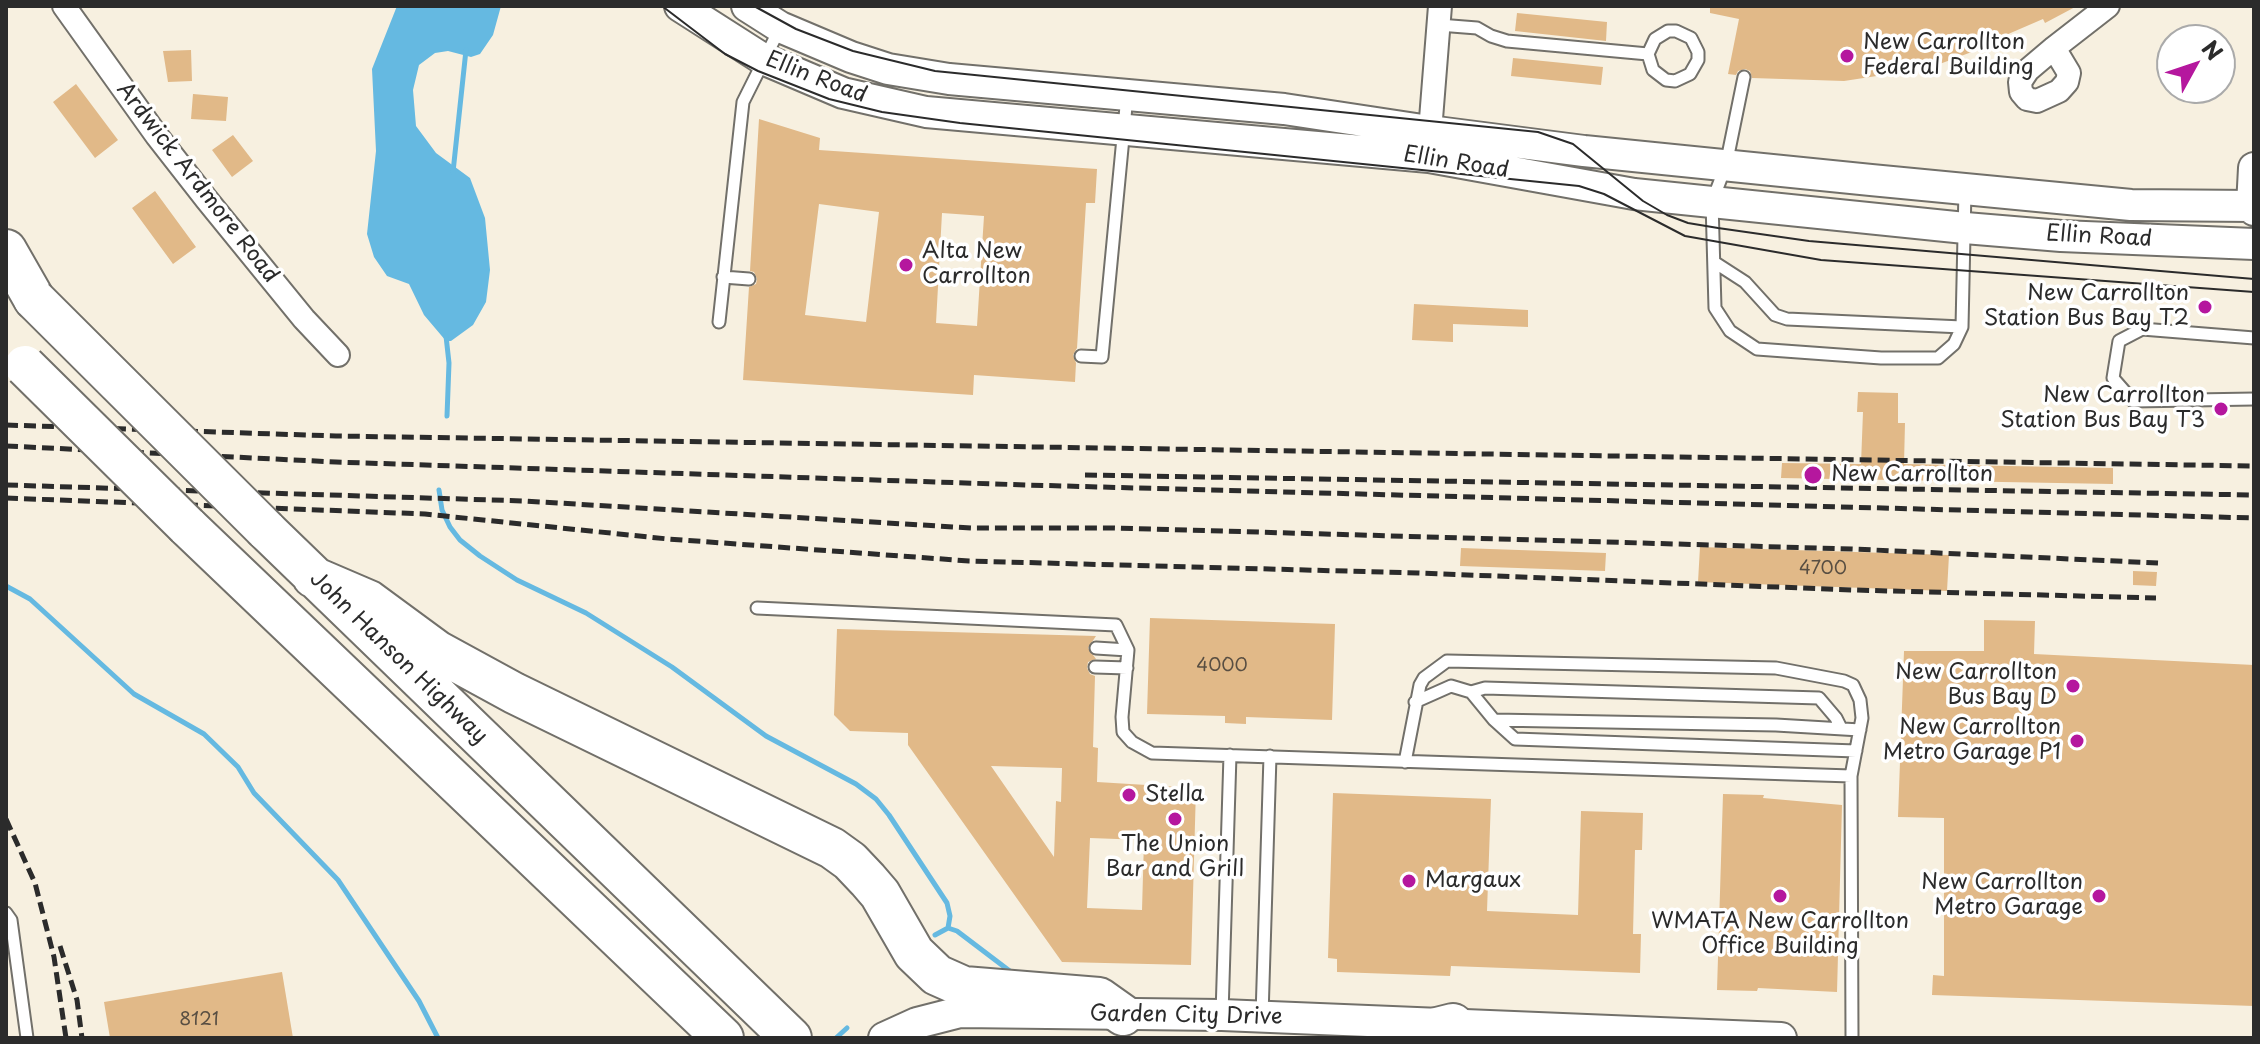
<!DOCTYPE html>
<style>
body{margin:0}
#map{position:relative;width:2260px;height:1044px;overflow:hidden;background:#f7f0e0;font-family:"Playpen Sans",sans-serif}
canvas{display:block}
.frame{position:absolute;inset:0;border:8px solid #2b2b2b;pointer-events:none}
.north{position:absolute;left:2156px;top:24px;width:80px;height:80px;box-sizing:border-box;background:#fff;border:2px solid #aaa;border-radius:50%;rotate:50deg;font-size:22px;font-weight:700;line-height:32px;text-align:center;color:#2b2b2b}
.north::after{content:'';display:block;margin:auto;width:28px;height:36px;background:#b5179e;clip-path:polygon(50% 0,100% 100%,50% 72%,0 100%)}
</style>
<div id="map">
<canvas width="2260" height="1044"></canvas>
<div class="frame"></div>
<div class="north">N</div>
</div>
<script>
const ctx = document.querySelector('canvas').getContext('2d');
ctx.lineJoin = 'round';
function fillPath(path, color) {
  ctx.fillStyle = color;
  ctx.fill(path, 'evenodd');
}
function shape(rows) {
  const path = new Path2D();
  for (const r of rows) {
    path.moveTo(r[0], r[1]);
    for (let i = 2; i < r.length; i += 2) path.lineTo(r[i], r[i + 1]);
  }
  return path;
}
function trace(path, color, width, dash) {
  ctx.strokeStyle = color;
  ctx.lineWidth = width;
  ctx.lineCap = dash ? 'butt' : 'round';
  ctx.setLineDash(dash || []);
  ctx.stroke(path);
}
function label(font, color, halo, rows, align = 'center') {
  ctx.font = font + ' "Playpen Sans",sans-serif';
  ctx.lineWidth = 7;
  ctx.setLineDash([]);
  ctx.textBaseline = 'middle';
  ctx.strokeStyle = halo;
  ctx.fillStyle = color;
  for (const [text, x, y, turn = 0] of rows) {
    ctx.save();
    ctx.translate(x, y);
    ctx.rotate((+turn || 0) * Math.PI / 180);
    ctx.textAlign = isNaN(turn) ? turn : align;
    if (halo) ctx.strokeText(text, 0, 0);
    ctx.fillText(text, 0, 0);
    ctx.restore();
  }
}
fillPath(shape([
 [397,6,501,6,493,35,480,54,471,57,448,51,435,53,419,65,413,90,416,126,436,153,470,178,485,218,490,270,486,302,473,325,451,341,446,341,424,315,409,284,387,276,374,257,367,234,376,151,372,69]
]), '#65b9e1');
trace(shape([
 [453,172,466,50],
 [446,336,449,363,447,416],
 [439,490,442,510,450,527,460,540,480,556,517,580,586,613,672,667,766,736,856,784,876,799,889,815,947,903,950,916,948,928],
 [6,586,30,599,134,694,204,734,238,767,254,793,338,880,419,1001,438,1038],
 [935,935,948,928,957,931,1015,975],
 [836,1038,847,1028]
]), '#65b9e1', 5);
fillPath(shape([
 [1710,6,2077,6,2045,23,2043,19,1992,41,1993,44,1929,68,1844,81,1752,78,1750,71,1745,69,1738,71,1736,75,1728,74,1739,19,1710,13],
 [1517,13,1607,22,1606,41,1515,31],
 [191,50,192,81,168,82,163,51],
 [1513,58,1603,67,1601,85,1511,76],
 [76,84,118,140,95,158,53,102],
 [193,94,228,97,226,121,191,119],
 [759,119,820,138,819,150,1097,169,1095,203,1086,203,1077,348,1073,355,1076,363,1075,382,974,375,973,395,743,380,749,287,756,284,757,279,754,272,750,271],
 [819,204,879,212,866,322,805,315],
 [942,213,984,216,977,326,936,323],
 [233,135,253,161,232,177,212,150],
 [155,191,196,247,173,264,132,208],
 [1414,304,1528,310,1528,327,1453,324,1453,342,1412,340],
 [1858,392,1898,393,1898,423,1905,423,1904,464,2113,468,2113,484,1781,478,1782,463,1861,464,1863,412,1857,412],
 [1700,547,1949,555,1947,591,1698,582],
 [1461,548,1606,553,1605,571,1460,566],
 [2133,571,2157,572,2156,586,2133,585],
 [1150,618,1335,624,1332,720,1246,717,1246,724,1225,723,1225,716,1147,714],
 [1984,620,2035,621,2034,654,2254,665,2254,1006,1932,995,1933,975,1944,976,1944,818,1898,817,1904,651,1984,651],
 [837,629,1096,636,1088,648,1096,659,1088,662,1087,668,1090,674,1095,676,1093,747,1098,748,1097,782,1196,788,1191,965,1062,962,908,745,908,733,850,731,834,715],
 [991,766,1062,768,1061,802,1056,801,1054,857],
 [1090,838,1144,840,1142,910,1087,908],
 [1333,793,1491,799,1487,911,1578,915,1581,811,1643,813,1642,850,1635,850,1633,934,1641,934,1640,973,1451,966,1450,976,1337,972,1337,959,1328,958],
 [1723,794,1764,795,1763,798,1842,805,1837,992,1758,988,1757,991,1717,990],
 [282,972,293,1038,110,1038,104,1002]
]), '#e1b988');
const lane = shape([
 [1439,25,1477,28,1491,36,1507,41,1648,54,1655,39,1668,31,1676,31,1691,38,1698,52,1698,60,1690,74,1675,81,1666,80,1653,70,1648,54],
 [1744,77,1726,165,1712,202,1715,308,1730,331,1757,349,1881,358,1938,358,1954,344,1962,327,1965,190],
 [1714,262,1745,282,1775,315,1787,319,1962,327],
 [723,277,749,279],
 [719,322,743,102,780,28],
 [2254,338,2142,329,2119,341,2113,378,2133,401,2254,399],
 [1081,356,1102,357,1127,96],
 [757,608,1116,625,1128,650,1122,717,1123,732,1132,742,1152,753,1851,776],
 [1096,648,1128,650],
 [1095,667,1127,668],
 [1471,692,1485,688,1819,698,1836,718,1841,728],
 [1415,702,1451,686,1471,692,1494,720,1515,739,1856,751],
 [1494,720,1776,725,1860,730],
 [1405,762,1420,685,1424,678,1447,661,1776,668,1844,681,1853,685,1860,700,1862,718,1851,776,1852,1038],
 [6,913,11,920,27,1038],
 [1222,1014,1230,755],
 [1262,1016,1270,756]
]);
const street = shape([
 [64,6,157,136,207,200,304,319,338,355],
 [2054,48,2069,73,2067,82,2059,91,2037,101,2027,99,2021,92,2020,82,2028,70,2054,48],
 [2054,48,2108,6],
 [1429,144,1440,6]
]);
const secondary = shape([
 [680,6,763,59,843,93,926,112,1429,157,1634,194,1965,228,2061,236,2254,244],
 [747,6,780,27,851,57,888,69,949,79,1284,109,1429,131,1584,151,1871,180,2131,205,2254,206],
 [2254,168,2252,206,2254,210],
 [884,1038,917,1023,960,1012,1222,1015,1781,1038]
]);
const highway = shape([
 [6,250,34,299],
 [187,526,723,1038],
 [266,530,791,1038],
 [313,577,369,601,437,651,514,693,832,848,850,861,868,880,880,894,914,953,937,975,964,987,1099,998,1123,1015],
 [1397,1038,1453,1024]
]);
trace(lane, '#72706a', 15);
trace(street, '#72706a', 26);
trace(secondary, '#72706a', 34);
trace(highway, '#72706a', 44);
trace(lane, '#fff', 11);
trace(street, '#fff', 22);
trace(secondary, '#fff', 30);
trace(highway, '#fff', 40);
trace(shape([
 [662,6,725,54,758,71,829,99,882,112,960,123,1579,186,1604,194,1685,236,1821,260,2254,292],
 [754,6,796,29,853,51,935,71,1538,132,1573,144,1643,201,1667,215,1688,223,1718,228,1809,241,2254,279]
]), '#2b2b2b', 2);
trace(shape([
 [6,425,336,436,2254,466],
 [6,446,336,462,1026,485,2254,518],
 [1085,475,2254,495],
 [6,485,525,501,971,528,1114,528,1852,549,2158,563],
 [6,498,425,514,668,539,969,561,1418,573,1853,590,2156,598],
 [6,819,35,883,54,957,66,1038],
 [60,946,77,1000,82,1038]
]), '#2b2b2b', 5, [12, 6]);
const highwayBridge = shape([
 [34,299,266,530],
 [25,366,187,526]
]);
trace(highwayBridge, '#72706a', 44, []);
trace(highwayBridge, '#fff', 40);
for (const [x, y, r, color] of [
 [1847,56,8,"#b5179e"],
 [906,265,8,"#b5179e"],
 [2205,307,8,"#b5179e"],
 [2221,409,8,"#b5179e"],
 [1813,475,10,"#b5179e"],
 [2073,686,8,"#b5179e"],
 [2077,741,8,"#b5179e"],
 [1129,795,8,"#b5179e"],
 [1175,819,8,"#b5179e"],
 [1409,881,8,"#b5179e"],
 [1780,896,8,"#b5179e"],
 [2099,896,8,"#b5179e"]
]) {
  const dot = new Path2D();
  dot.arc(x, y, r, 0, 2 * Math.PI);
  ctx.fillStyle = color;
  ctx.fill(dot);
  trace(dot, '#fff', 3);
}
label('18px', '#584e42', null, [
 ["4700",1823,569],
 ["4000",1222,666],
 ["8121",199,1020]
]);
label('22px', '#2b2b2b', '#fff', [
 ["New Carrollton",1863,43],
 ["Federal Building",1863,68],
 ["Alta New",922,252],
 ["Carrollton",922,277],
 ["New Carrollton",2189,294,"right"],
 ["Station Bus Bay T2",2189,319,"right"],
 ["New Carrollton",2205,396,"right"],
 ["Station Bus Bay T3",2205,421,"right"],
 ["New Carrollton",1831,475],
 ["New Carrollton",2057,673,"right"],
 ["Bus Bay D",2057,698,"right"],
 ["New Carrollton",2061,728,"right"],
 ["Metro Garage P1",2061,753,"right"],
 ["Stella",1145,795],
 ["The Union",1175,845,"center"],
 ["Bar and Grill",1175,870,"center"],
 ["Margaux",1425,881],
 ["New Carrollton",2083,883,"right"],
 ["Metro Garage",2083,908,"right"],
 ["WMATA New Carrollton",1780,922,"center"],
 ["Office Building",1780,947,"center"]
], 'left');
label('22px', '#2b2b2b', '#fff', [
 ["Ellin Road",816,78,21],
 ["Ellin Road",1456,163,9],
 ["Ardwick Ardmore Road",197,183,52],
 ["Ellin Road",2099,237,3],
 ["John Hanson Highway",398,658,44],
 ["Garden City Drive",1186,1016,1]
]);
</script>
